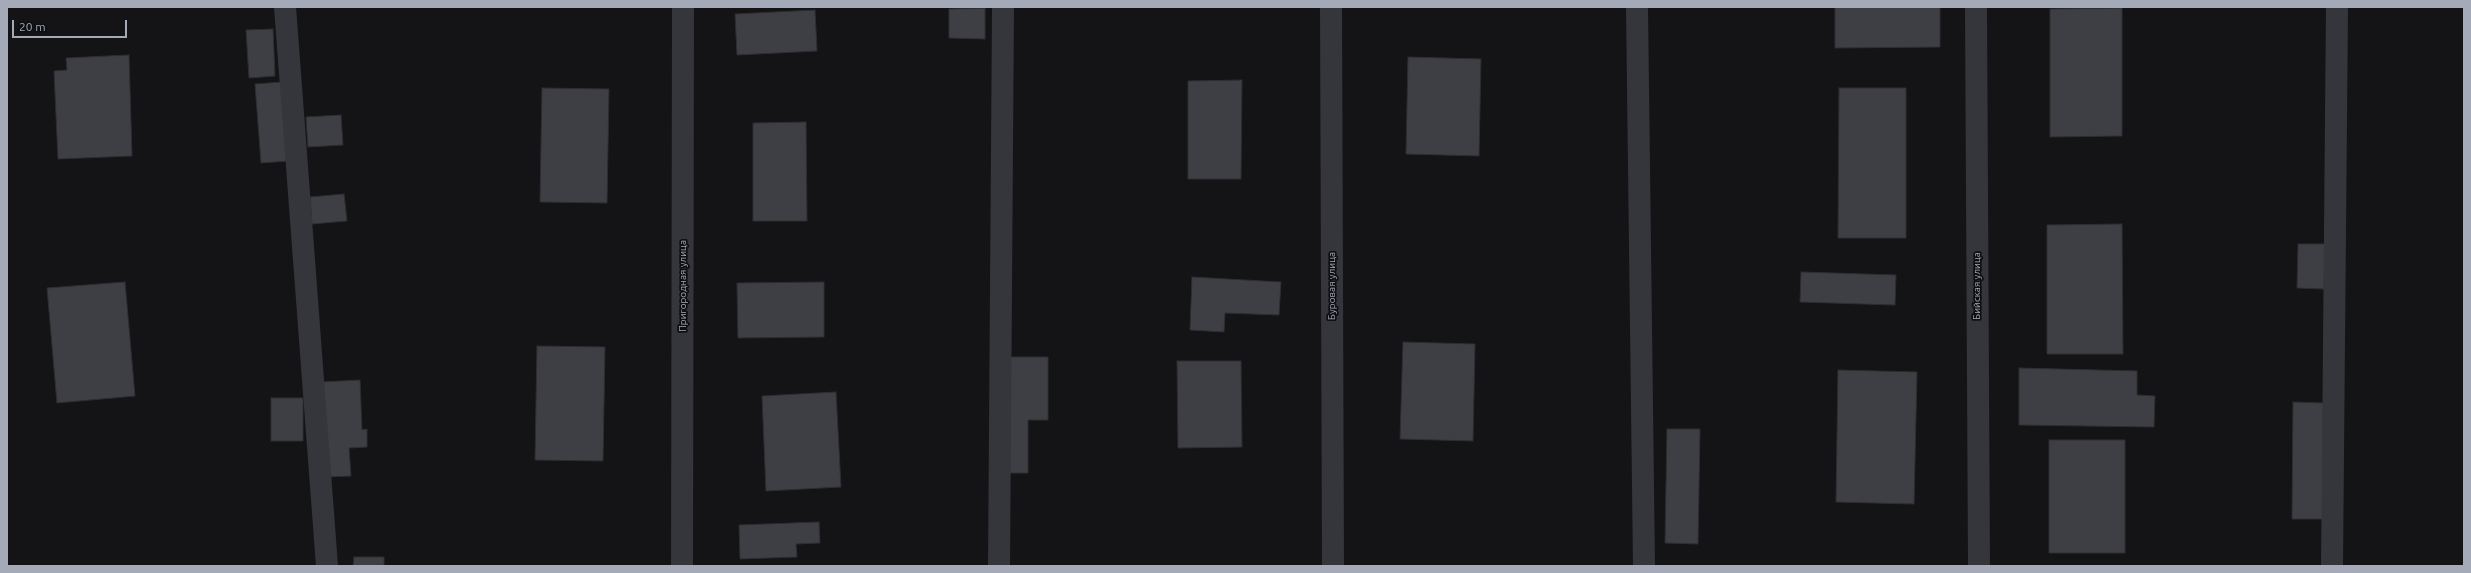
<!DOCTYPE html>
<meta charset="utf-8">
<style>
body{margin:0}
#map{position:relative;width:2471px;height:573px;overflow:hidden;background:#141416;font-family:Ubuntu,sans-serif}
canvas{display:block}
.frame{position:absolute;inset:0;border:8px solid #a4aab8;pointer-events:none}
.scale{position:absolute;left:12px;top:20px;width:115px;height:18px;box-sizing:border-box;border:2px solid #a4aab8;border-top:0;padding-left:5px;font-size:12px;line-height:14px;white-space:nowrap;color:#a4aab8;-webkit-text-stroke:3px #0f0f11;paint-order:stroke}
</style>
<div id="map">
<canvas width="2471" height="573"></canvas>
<div class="frame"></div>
<div class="scale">20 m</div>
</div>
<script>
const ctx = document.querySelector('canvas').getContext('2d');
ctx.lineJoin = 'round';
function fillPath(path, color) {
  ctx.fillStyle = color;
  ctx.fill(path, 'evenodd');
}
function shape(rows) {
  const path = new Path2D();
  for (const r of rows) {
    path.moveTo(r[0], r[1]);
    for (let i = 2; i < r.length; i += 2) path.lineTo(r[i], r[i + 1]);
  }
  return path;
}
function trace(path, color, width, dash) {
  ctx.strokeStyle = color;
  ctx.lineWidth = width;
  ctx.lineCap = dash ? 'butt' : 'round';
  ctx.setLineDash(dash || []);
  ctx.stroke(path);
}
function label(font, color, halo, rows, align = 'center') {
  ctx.font = font + ' Ubuntu,sans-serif';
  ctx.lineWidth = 3.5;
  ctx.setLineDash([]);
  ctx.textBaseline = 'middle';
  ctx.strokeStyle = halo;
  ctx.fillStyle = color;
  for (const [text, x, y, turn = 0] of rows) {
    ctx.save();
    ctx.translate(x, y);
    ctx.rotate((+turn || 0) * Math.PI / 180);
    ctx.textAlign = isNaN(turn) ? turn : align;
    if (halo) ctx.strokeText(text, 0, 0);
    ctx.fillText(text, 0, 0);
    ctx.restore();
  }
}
const building = shape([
 [1835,7,1940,7,1940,47,1835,48,1835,7],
 [985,8,985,39,949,38,949,9,985,8],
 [2122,8,2122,136,2050,137,2050,9,2122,8],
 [815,10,817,51,737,55,735,14,815,10],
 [273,29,275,76,249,78,246,30,273,29],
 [129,55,132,156,58,159,54,71,67,70,66,58,129,55],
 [1408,57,1481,59,1479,156,1406,154,1408,57],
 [1242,80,1241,179,1188,179,1188,81,1242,80],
 [282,82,288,161,261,163,255,84,282,82],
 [542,88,609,89,607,203,540,202,542,88],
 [1839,88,1906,88,1906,238,1838,238,1839,88],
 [341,115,343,145,308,147,306,117,341,115],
 [806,122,807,221,753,221,753,123,806,122],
 [344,194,347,221,312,224,310,197,344,194],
 [2122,224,2123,354,2047,354,2047,225,2122,224],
 [2298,244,2325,244,2324,289,2297,288,2298,244],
 [1801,272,1896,275,1895,305,1800,302,1801,272],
 [1192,277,1281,282,1279,315,1225,313,1224,332,1190,330,1192,277],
 [125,282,135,396,57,403,47,288,125,282],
 [824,282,824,337,738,338,737,283,824,282],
 [1403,342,1475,344,1473,441,1400,439,1403,342],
 [537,346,605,347,603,461,535,460,537,346],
 [1005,357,1048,357,1048,420,1028,420,1028,473,1005,473,1005,357],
 [1177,361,1241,361,1242,447,1178,448,1177,361],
 [2019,368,2137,371,2137,395,2155,396,2154,427,2019,425,2019,368],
 [1838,370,1917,372,1914,504,1836,502,1838,370],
 [360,380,362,430,367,429,367,447,349,448,351,476,325,477,321,382,360,380],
 [836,392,841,487,766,491,762,396,836,392],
 [271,398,303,398,303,441,271,441,271,398],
 [2293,402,2324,403,2324,519,2292,519,2293,402],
 [1667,429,1700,429,1698,544,1665,543,1667,429],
 [2049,440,2125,440,2125,553,2049,553,2049,440],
 [819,522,820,543,796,544,797,557,740,559,739,525,819,522],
 [354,557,384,557,384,566,353,566,354,557]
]);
fillPath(building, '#3e3f44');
trace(building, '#2e2e32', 1);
trace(shape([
 [285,7,327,566],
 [1331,7,1333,566],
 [1637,7,1644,566],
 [1976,7,1979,566],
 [682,566,683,7],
 [999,566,1003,7],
 [2332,566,2337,7]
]), '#35363b', 22);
label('10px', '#a4aab8', '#0f0f11', [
 ["Пригородная улица",683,286,-90],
 ["Буровая улица",1332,286,-90],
 ["Бийская улица",1977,286,-90]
]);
</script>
